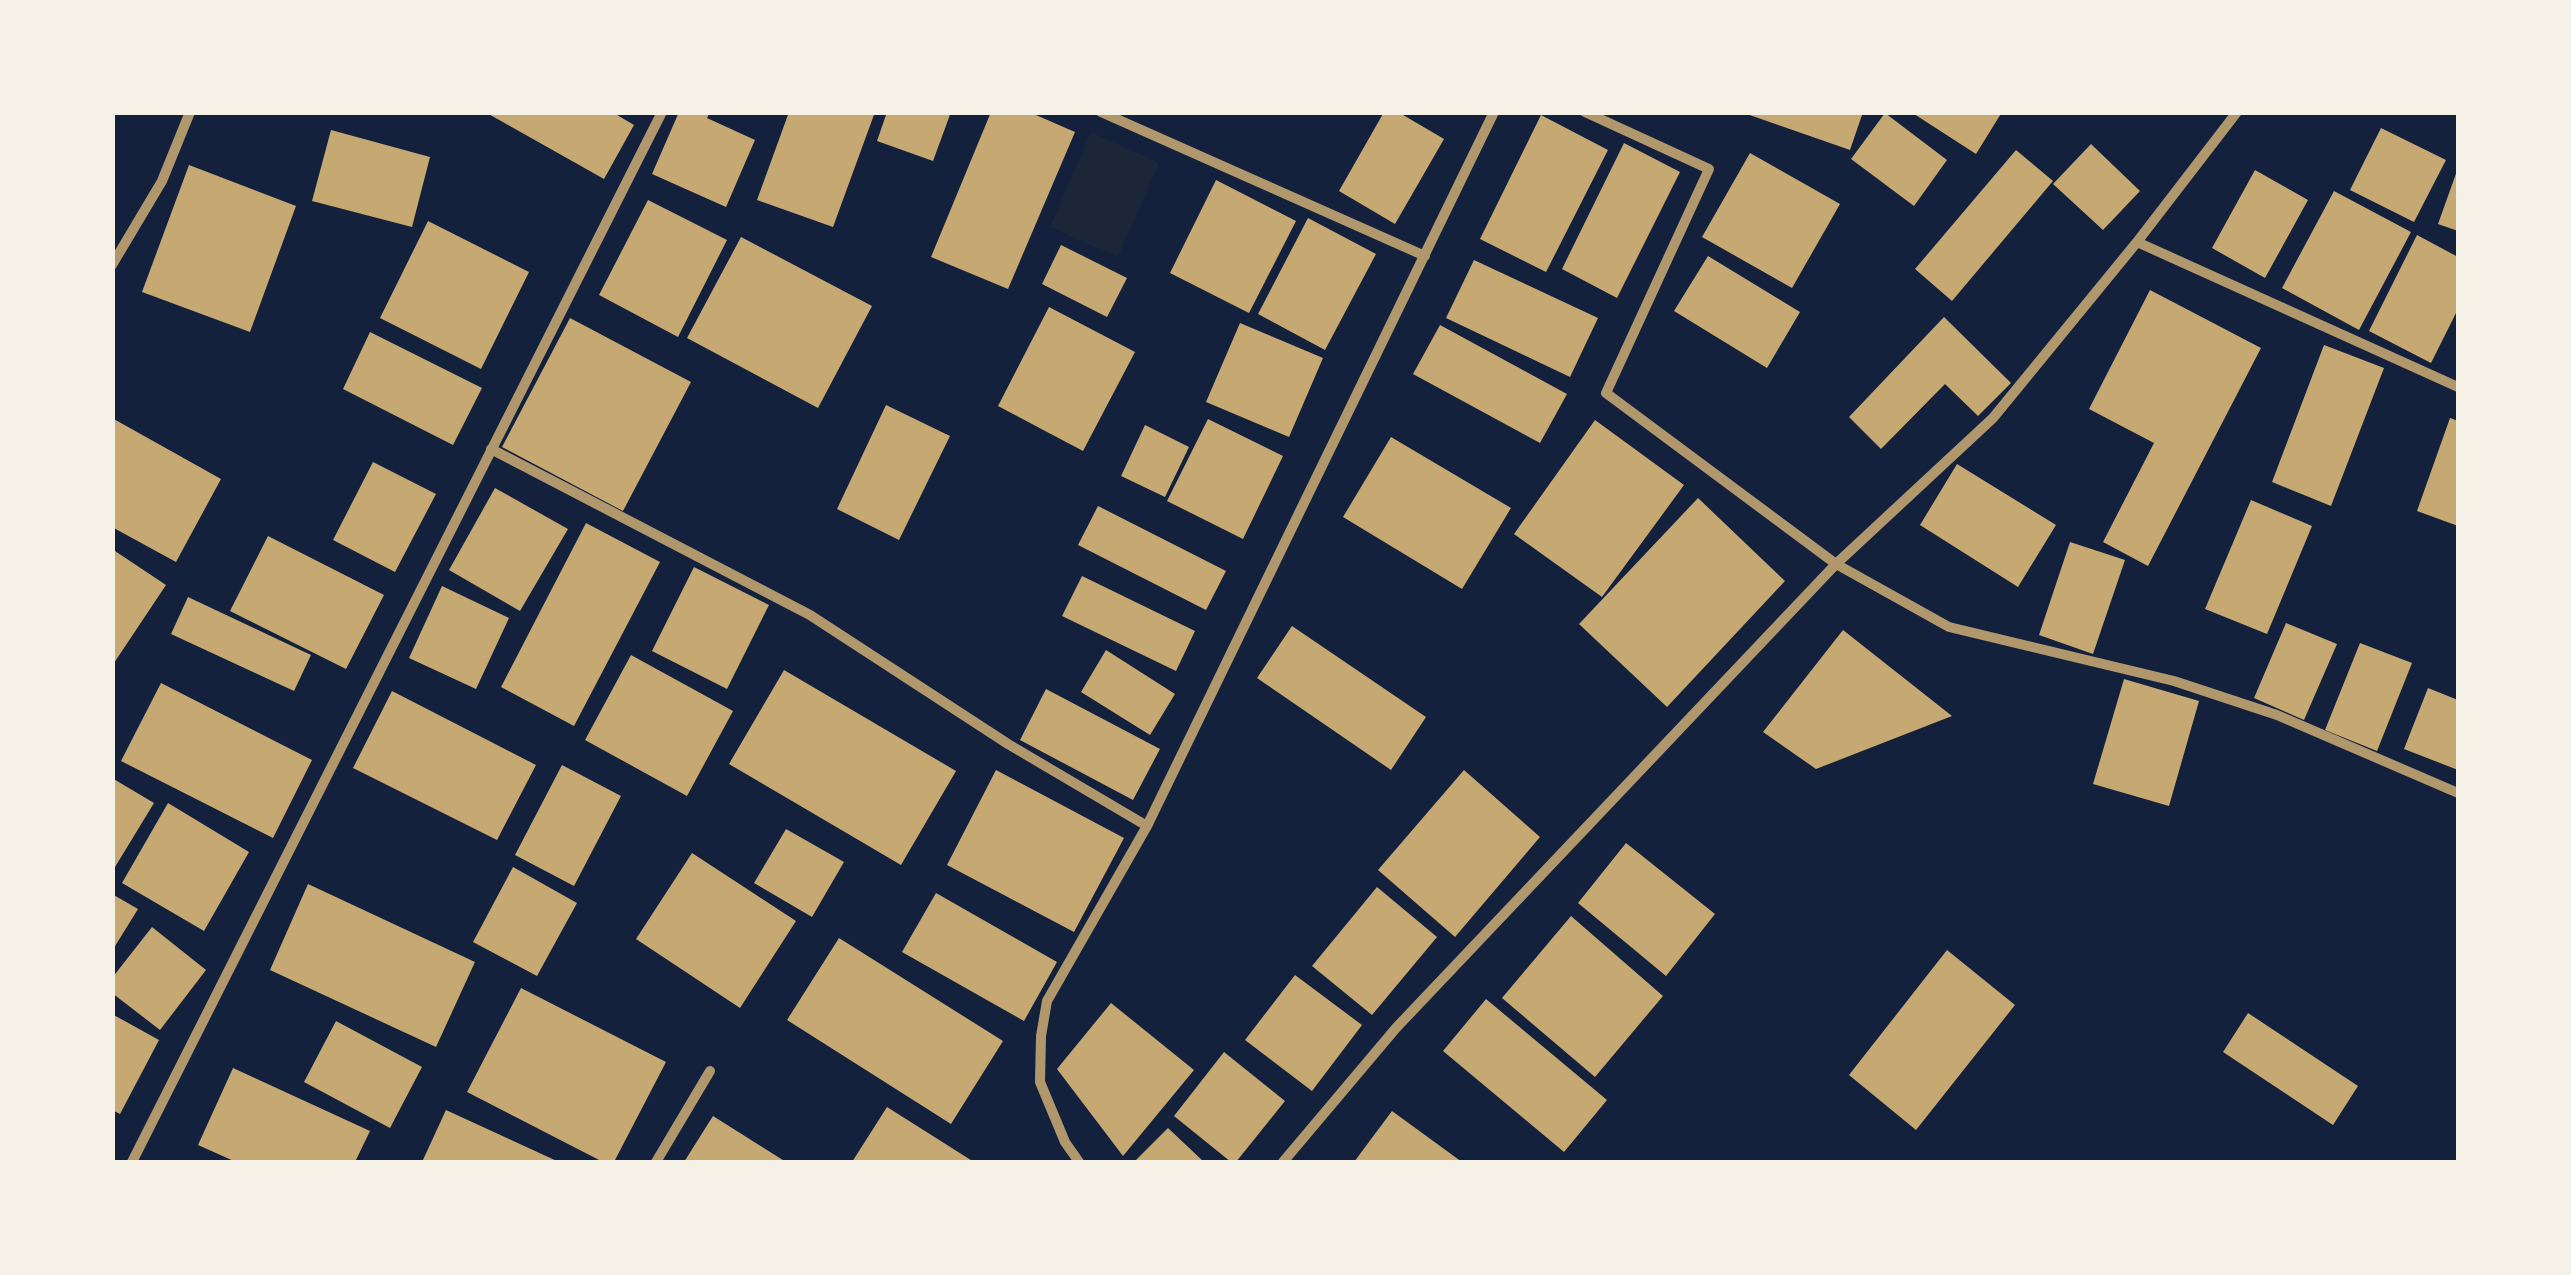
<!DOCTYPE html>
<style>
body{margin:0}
#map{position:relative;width:2571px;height:1275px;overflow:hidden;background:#14213d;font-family:Cabin,sans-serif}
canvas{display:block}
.frame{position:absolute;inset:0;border:115px solid #f6f1e7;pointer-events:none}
</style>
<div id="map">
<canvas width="2571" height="1275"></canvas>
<div class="frame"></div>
</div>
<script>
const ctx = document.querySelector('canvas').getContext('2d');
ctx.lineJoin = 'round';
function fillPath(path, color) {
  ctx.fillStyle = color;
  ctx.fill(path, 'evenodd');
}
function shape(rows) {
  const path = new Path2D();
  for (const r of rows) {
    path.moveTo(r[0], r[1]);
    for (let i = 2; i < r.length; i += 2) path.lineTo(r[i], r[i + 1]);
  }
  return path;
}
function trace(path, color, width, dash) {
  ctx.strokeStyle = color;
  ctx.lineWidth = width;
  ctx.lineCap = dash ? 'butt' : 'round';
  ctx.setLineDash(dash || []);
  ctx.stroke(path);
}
fillPath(shape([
 [1091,132,1159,163,1118,257,1050,227]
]), '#1d2539');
fillPath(shape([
 [485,112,612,112,634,125,604,179],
 [679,112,710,112,707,118,755,140,726,207,652,174],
 [789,112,875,112,833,227,757,200],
 [887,112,951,112,933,161,877,141],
 [991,112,1029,112,1075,132,1008,289,931,257],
 [1384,112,1398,112,1444,139,1395,224,1339,191],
 [1741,112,1863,112,1850,150],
 [1911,112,2002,112,1976,154],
 [1885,113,1947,160,1914,206,1851,159],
 [1541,115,1608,150,1546,272,1480,239],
 [2381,128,2446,160,2414,222,2350,190],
 [331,130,430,157,412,227,312,201],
 [1624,143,1680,172,1617,298,1562,269],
 [2091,144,2140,191,2103,230,2053,184],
 [2016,150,2053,181,1952,301,1915,269],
 [1750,153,1840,204,1792,288,1702,237],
 [189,165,296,206,250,332,142,292],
 [2458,168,2458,231,2438,224],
 [2255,170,2308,200,2265,278,2212,248],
 [1216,180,1296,221,1249,313,1170,273],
 [2334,191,2411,232,2359,330,2282,288],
 [648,200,727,240,678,337,599,295],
 [1308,218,1376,254,1325,350,1258,314],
 [428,221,529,272,481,369,380,318],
 [2417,235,2458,257,2458,309,2431,363,2369,331],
 [741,237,872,306,818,408,687,338],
 [1061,245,1127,278,1107,317,1042,284],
 [1708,256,1800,312,1767,368,1674,311],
 [1474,260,1598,318,1570,377,1446,318],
 [2150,290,2261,348,2148,566,2103,542,2154,443,2089,409],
 [1049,307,1135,352,1083,451,998,406],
 [1944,317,2011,383,1978,416,1945,384,1881,449,1849,417],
 [570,318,691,382,623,511,502,447],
 [1240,323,1323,358,1289,437,1206,402],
 [1440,325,1567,394,1540,443,1413,374],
 [370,332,482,388,453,445,343,389],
 [2324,345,2384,368,2331,506,2272,482],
 [886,405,950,436,899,540,837,509],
 [112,418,221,479,176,562,112,527],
 [2450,418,2458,421,2458,526,2417,511],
 [1208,419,1283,456,1243,539,1167,501],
 [1595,420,1684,485,1602,597,1514,534],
 [1145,425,1189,447,1165,497,1121,476],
 [1391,437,1511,508,1462,589,1343,517],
 [373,462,436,494,395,572,333,540],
 [1957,464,2056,525,2018,587,1920,525],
 [495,488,568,529,520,611,449,570],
 [1698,498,1785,581,1667,707,1579,624],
 [2251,500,2312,526,2267,634,2205,609],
 [1098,506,1226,571,1206,610,1078,545],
 [586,523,660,562,574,726,501,687],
 [268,536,384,595,346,669,230,611],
 [2070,542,2125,560,2093,654,2039,635],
 [112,549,166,585,112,666],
 [694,567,769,605,727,689,652,651],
 [1082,576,1195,631,1176,671,1062,616],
 [442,586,509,618,476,689,409,658],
 [188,597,311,655,294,691,171,634],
 [2286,623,2337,644,2304,720,2254,698],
 [1292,626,1426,717,1391,770,1257,678],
 [1843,630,1952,716,1816,769,1763,732],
 [2360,643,2412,663,2377,751,2325,730],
 [1106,650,1175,694,1150,735,1081,692],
 [631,655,733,711,687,796,585,740],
 [784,670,956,771,901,865,729,764],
 [2124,679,2199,701,2169,806,2093,784],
 [161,683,312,760,273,838,121,761],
 [2428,688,2458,700,2458,770,2404,749],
 [1046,689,1160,749,1133,800,1020,740],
 [392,691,536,765,497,840,353,768],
 [562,765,621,796,574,886,515,855],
 [996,770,1124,838,1074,932,947,865],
 [1464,770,1540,837,1455,937,1378,870],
 [112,778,154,803,112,872],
 [168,803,249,852,204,931,122,883],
 [786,829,844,862,812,917,754,883],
 [1626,843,1715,914,1666,976,1578,903],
 [692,853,796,921,740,1008,636,939],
 [513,867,577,903,537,976,473,942],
 [308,884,475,962,436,1047,270,970],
 [1377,887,1437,937,1372,1015,1312,966],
 [936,893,1057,962,1024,1021,902,952],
 [112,894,138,909,112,951],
 [1571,916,1663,996,1595,1077,1502,998],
 [152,927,206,970,160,1030,112,993,112,978],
 [839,938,1003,1041,951,1124,787,1020],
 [1947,950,2015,1005,1916,1130,1849,1075],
 [1295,975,1362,1025,1312,1091,1245,1040],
 [521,988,666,1062,614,1162,603,1162,467,1092],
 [1486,999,1607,1100,1564,1152,1443,1051],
 [1111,1003,1194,1070,1123,1156,1057,1069],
 [2248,1013,2358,1086,2333,1125,2223,1052],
 [112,1014,159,1040,120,1114,112,1110],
 [336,1021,422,1067,390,1128,304,1082],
 [1224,1052,1285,1101,1236,1162,1231,1162,1174,1116],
 [233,1068,370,1131,355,1162,236,1162,198,1145],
 [887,1107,974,1162,852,1162],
 [446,1110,559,1162,422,1162],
 [1392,1111,1462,1162,1354,1162],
 [713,1116,786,1162,684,1162],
 [1168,1128,1204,1162,1134,1162]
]), '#c6a872');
trace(shape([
 [1101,112,1425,256],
 [1585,112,1709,169,1606,393,1836,564,1949,627,2174,681,2277,715,2458,793],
 [2137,242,2458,387],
 [112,265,162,181,190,112],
 [491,449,810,615,1008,744,1147,826],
 [132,1162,662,112],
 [656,1162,710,1071],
 [1079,1162,1065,1142,1040,1082,1041,1036,1047,1001,1147,826,1494,112],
 [1283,1162,1396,1028,1836,564,1993,418,2137,242,2237,112]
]), '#b1986c', 10);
</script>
